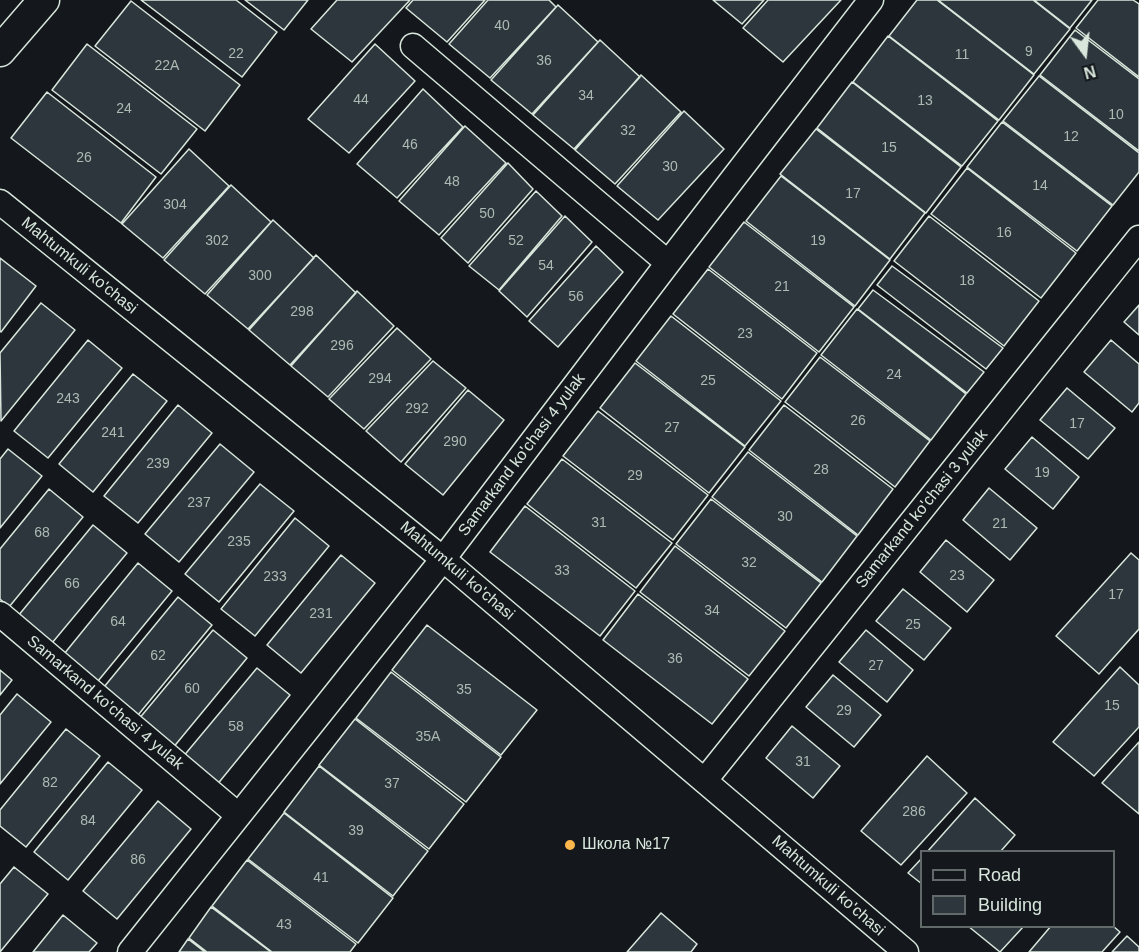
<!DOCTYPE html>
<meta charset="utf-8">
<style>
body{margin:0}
#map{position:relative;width:1139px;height:952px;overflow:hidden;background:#14181c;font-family:Helvetica,sans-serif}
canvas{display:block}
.legend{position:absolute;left:920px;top:850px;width:195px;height:78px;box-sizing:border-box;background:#14181c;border:2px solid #626a69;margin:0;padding:8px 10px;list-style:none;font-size:18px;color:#d8e6dc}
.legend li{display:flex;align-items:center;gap:12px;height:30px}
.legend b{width:30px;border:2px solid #626a69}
.north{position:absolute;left:1055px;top:24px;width:60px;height:60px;-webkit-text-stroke:4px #14181c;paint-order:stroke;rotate:165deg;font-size:16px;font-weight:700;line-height:24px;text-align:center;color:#d8e6dc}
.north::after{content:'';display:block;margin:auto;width:21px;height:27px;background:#d8e6dc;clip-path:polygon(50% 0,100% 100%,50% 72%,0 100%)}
</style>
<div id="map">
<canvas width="1139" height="952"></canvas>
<ul class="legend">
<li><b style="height:8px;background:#14181c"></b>Road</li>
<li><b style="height:16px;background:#2c363c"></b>Building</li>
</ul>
<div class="north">N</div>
</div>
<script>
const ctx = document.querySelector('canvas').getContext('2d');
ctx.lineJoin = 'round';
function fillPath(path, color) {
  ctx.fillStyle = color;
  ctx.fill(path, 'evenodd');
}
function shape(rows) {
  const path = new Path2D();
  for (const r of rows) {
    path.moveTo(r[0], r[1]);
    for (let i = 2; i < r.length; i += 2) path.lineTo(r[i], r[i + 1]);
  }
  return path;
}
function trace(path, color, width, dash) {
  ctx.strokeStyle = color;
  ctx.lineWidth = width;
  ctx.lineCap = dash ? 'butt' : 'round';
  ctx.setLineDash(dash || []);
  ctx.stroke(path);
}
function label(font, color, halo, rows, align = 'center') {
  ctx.font = font + ' Helvetica,sans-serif';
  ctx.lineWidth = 4.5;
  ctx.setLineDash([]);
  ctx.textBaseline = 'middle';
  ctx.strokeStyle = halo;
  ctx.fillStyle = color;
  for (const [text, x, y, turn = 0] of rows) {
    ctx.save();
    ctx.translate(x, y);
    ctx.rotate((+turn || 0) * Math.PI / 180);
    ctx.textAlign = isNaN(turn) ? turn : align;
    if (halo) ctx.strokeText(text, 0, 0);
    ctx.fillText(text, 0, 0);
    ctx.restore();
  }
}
const building = shape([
 [141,0,236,0,277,32,242,77,141,0],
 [245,0,308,0,284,30,245,0],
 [337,0,410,0,352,62,311,29,337,0],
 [413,0,485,0,447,42,406,8,413,0],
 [488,0,549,0,556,7,490,78,449,44,488,0],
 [713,0,764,0,742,24,713,0],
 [768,0,841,0,783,62,743,28,768,0],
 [917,0,937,0,1034,75,999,120,889,36,917,0],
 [938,0,1033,0,1070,29,1034,74,938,0],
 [1034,0,1092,0,1070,28,1034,0],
 [1098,0,1133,0,1139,4,1139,77,1076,28,1098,0],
 [131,1,240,85,205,131,95,46,131,1],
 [558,5,598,42,532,114,491,80,558,5],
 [1075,30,1139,79,1139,151,1040,75,1075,30],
 [888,36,998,121,962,166,853,82,888,36],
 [600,40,640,77,574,149,533,115,600,40],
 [87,44,197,129,161,174,52,90,87,44],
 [375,44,415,81,349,153,308,119,375,44],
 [641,75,681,112,615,184,575,150,641,75],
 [1039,76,1139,153,1139,172,1113,205,1003,121,1039,76],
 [852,82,961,167,926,213,817,128,852,82],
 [423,89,463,127,397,198,357,164,423,89],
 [47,92,156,177,121,223,11,138,47,92],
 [684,111,724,149,658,220,617,186,684,111],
 [1002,122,1112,206,1077,251,967,167,1002,122],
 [465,126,506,163,439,235,399,201,465,126],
 [816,129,925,213,890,259,780,174,816,129],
 [189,149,229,186,163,258,122,224,189,149],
 [508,163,533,189,468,263,441,238,508,163],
 [967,168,1076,253,1041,298,931,214,967,168],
 [781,176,890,260,855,306,746,221,781,176],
 [231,185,271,222,205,294,164,260,231,185],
 [536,191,562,216,499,290,469,266,536,191],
 [565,216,592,242,527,317,499,291,565,216],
 [929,216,1039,301,1004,346,894,261,929,216],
 [273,220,314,258,248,329,207,295,273,220],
 [744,222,854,307,819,352,709,267,744,222],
 [596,246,623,272,558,347,529,321,596,246],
 [316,255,356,293,290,365,249,330,316,255],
 [0,258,36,286,1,332,0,331,0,258],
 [892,266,1003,348,986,369,877,285,892,266],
 [708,269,817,353,782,399,673,314,708,269],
 [873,290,984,372,967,393,858,309,873,290],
 [357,291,394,326,328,397,291,366,357,291],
 [41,303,75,330,1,421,0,353,41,303],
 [1139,305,1139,335,1124,322,1139,305],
 [857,309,966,394,931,440,821,355,857,309],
 [671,316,781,401,745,446,636,361,671,316],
 [397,328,431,359,364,429,329,399,397,328],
 [88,340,122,368,48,458,14,431,88,340],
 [1111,340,1139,364,1139,403,1132,412,1084,372,1111,340],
 [820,357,930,441,895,487,785,402,820,357],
 [433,361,466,388,401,462,366,431,433,361],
 [635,363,745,447,709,493,600,408,635,363],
 [133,374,167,401,93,492,59,464,133,374],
 [1067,388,1115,428,1088,459,1040,420,1067,388],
 [468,390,504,420,443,495,405,464,468,390],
 [178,405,212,433,138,523,104,496,178,405],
 [784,405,893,489,858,535,749,450,784,405],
 [598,411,708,495,673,540,563,456,598,411],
 [1032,437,1079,477,1053,509,1005,469,1032,437],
 [220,444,254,472,179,562,145,534,220,444],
 [8,449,42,476,0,528,0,459,8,449],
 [748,452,857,536,822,582,712,497,748,452],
 [562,459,672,543,636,588,527,504,562,459],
 [260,484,294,511,219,602,185,574,260,484],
 [989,488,1037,528,1010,560,963,520,989,488],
 [49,489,83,517,9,607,0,599,0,549,49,489],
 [711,499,821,583,786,628,676,544,711,499],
 [525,506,635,591,600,636,490,552,525,506],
 [295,518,329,546,255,636,221,609,295,518],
 [93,525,127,553,52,643,18,616,93,525],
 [946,540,994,580,967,612,920,572,946,540],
 [675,546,785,631,749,676,640,592,675,546],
 [1131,553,1139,560,1139,629,1099,674,1056,636,1131,553],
 [341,555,375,583,301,673,267,645,341,555],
 [138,563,172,591,98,681,64,654,138,563],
 [903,589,951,628,924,660,876,621,903,589],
 [638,594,748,679,712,724,603,640,638,594],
 [178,597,212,625,138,715,104,687,178,597],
 [427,625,537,710,501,755,392,670,427,625],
 [213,630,247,658,172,749,138,720,213,630],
 [866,630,913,670,887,702,839,662,866,630],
 [1120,667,1139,685,1139,727,1094,776,1053,742,1120,667],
 [257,668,290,695,216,786,182,758,257,668],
 [0,670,12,680,0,695,0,670],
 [391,672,501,757,466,802,356,718,391,672],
 [833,675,881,715,854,747,806,707,833,675],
 [17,694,51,722,0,784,0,715,17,694],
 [355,719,464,804,429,849,319,765,355,719],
 [792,726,840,766,813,798,766,758,792,726],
 [66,729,100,756,26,847,0,826,0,810,66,729],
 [1139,742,1139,814,1102,783,1139,742],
 [927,756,967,793,901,865,861,831,927,756],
 [108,762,142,790,68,880,34,852,108,762],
 [319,766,428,851,393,896,284,812,319,766],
 [975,798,1015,835,1000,852,927,852,975,798],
 [158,801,191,829,117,919,83,891,158,801],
 [284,813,393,898,358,943,248,859,284,813],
 [922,858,922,884,908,873,922,858],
 [247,860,356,944,350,952,272,952,212,906,247,860],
 [14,867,48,894,0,952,0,884,14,867],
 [211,907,271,952,207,952,189,938,211,907],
 [661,913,697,944,691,952,627,952,661,913],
 [63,915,97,943,89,952,33,952,63,915],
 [968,926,1024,926,1000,952,968,926],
 [1051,926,1113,926,1120,932,1102,952,1029,952,1051,926],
 [1127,936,1139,947,1139,952,1112,952,1127,936],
 [188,939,205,952,179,952,188,939]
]);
fillPath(building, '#2c363c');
trace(building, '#d8e6dc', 1.5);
const minor = shape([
 [413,46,668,263],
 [0,202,443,559,906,952],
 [0,614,238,815],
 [705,780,1139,238],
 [130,952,443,559,668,263,871,0]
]);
const tertiary = shape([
 [0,51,44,0]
]);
trace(minor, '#d8e6dc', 27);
trace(tertiary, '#d8e6dc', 33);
trace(minor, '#14181c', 24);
trace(tertiary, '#14181c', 30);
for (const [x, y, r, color] of [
 [570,845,6,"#ffb74d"]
]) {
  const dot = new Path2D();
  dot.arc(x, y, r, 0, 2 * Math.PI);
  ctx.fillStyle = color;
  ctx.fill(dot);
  trace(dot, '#14181c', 2);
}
label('14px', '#adbab4', null, [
 ["40",502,26],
 ["9",1029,52],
 ["22",236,54],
 ["11",962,55],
 ["36",544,61],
 ["22А",167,66],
 ["34",586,96],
 ["44",361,100],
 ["13",925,101],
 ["24",124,109],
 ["10",1116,115],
 ["32",628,131],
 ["12",1071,137],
 ["46",410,145],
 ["15",889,148],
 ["26",84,158],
 ["30",670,167],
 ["48",452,182],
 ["14",1040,186],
 ["17",853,194],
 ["304",175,205],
 ["50",487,214],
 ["16",1004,233],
 ["302",217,241],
 ["52",516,241],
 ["19",818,241],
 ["54",546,266],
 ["300",260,276],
 ["18",967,281],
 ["21",782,287],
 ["56",576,297],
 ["298",302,312],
 ["23",745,334],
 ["296",342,346],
 ["24",894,375],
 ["294",380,379],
 ["25",708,381],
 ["243",68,399],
 ["292",417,409],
 ["26",858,421],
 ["17",1077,424],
 ["27",672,428],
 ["241",113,433],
 ["290",455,442],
 ["239",158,464],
 ["28",821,470],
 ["19",1042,473],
 ["29",635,476],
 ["237",199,503],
 ["30",785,517],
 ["31",599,523],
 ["21",1000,524],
 ["68",42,533],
 ["235",239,542],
 ["32",749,563],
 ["33",562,571],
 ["23",957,576],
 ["233",275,577],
 ["66",72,584],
 ["17",1116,595],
 ["34",712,611],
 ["231",321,614],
 ["64",118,622],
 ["25",913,625],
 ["62",158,656],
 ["36",675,659],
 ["27",876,666],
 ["60",192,689],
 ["35",464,690],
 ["15",1112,706],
 ["29",844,711],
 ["58",236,727],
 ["35A",428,737],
 ["31",803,762],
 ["82",50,783],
 ["37",392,784],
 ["286",914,812],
 ["84",88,821],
 ["39",356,831],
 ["86",138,860],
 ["41",321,878],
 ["43",284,925]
]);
label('16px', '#d8e6dc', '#14181c', [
 ["Mahtumkuli ko'chasi",79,266,39],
 ["Samarkand ko'chasi 4 yulak",522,455,-53],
 ["Samarkand ko'chasi 3 yulak",922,509,-51],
 ["Mahtumkuli ko'chasi",457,571,40],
 ["Samarkand ko'chasi 4 yulak",105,703,40],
 ["Mahtumkuli ko'chasi",828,886,41]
]);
label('16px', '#d8e6dc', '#14181c', [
 ["Школа №17",582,845]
], 'left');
</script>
